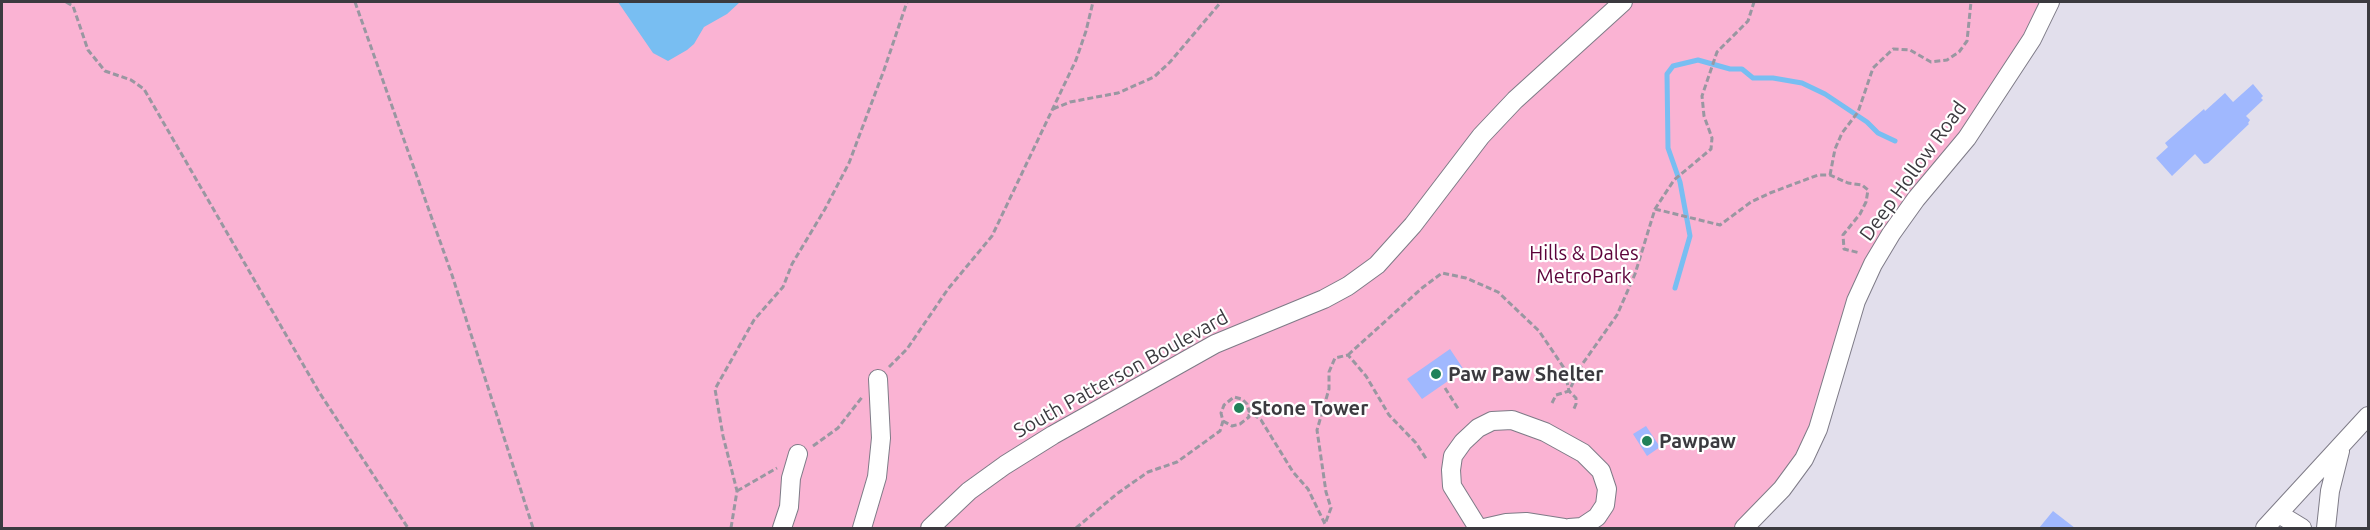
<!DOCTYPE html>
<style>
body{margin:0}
#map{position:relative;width:2370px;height:530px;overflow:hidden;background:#e2dfec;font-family:Ubuntu,sans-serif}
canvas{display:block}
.frame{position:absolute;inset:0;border:3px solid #3b3a3f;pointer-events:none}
</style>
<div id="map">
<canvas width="2370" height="530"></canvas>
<div class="frame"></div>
</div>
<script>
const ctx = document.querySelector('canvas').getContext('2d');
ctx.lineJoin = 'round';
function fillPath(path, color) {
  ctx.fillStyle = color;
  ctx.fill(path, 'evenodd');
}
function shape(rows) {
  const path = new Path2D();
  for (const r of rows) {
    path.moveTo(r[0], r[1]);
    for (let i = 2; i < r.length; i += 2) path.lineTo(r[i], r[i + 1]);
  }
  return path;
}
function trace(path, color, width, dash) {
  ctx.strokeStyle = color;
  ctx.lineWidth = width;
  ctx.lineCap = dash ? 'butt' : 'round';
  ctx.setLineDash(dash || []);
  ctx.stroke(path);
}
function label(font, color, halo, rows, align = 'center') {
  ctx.font = font + ' Ubuntu,sans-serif';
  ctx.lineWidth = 4.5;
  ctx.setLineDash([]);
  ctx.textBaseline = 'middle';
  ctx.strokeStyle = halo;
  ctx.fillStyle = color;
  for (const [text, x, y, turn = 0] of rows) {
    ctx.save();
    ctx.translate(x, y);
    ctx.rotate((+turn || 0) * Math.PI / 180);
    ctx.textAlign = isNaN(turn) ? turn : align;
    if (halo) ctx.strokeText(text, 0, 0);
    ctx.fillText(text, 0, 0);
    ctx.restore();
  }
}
fillPath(shape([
 [2,2,2050,2,1873,264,1818,429,1744,528,2,528]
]), '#fab3d3');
fillPath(shape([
 [618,2,740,2,727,14,704,27,694,44,687,50,668,61,653,53]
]), '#78bef2');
trace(shape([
 [1675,288,1690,236,1680,182,1668,148,1667,74,1673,66,1698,60,1730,69,1742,69,1753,78,1773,78,1802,83,1825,94,1867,122,1878,133,1895,141]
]), '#78bef2', 5);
fillPath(shape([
 [2253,84,2263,96,2261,98,2263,100,2246,116,2250,120,2248,123,2249,124,2208,163,2204,164,2195,154,2172,176,2156,158,2168,147,2165,143,2204,109,2205,111,2225,93,2233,102],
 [1450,349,1464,370,1422,399,1407,379],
 [1646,426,1660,447,1647,456,1633,434],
 [2053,511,2075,528,2039,528]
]), '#a0b8fe');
const minor = shape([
 [2279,514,2302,528],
 [782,528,789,507,791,478,798,454],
 [862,528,877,477,881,438,878,379],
 [930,528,969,491,1005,465,1053,435,1215,344,1324,299,1348,286,1377,265,1413,225,1481,136,1515,100,1623,2],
 [1478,528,1452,486,1451,470,1453,456,1463,442,1478,428,1492,421,1512,420,1545,432,1583,453,1601,471,1607,489,1605,505,1597,517,1582,527,1569,528],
 [1484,528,1506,523,1526,522,1564,528],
 [1744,528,1782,489,1804,459,1818,429,1856,301,1873,264,1891,234,1916,199,1967,138,2032,39,2050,2],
 [2265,528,2368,416],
 [2326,528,2330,491,2340,451]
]);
trace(minor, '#7e7b87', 20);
trace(shape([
 [66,2,73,6,88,50,105,71,131,80,144,89,319,392,408,528],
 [355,2,452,275,533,528],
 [1053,109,1070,102,1118,93,1154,77,1170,62,1221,2],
 [1830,175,1835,149,1842,133,1858,112,1873,68,1893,49,1910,50,1931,62,1947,60,1959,52,1967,41,1971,2],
 [1655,209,1720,225,1751,202,1770,193,1818,175,1830,175,1848,183,1862,185,1868,190,1866,202,1860,214,1843,235,1844,249,1860,253],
 [1348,355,1422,288,1442,273,1466,278,1498,292,1539,331,1564,368,1569,391,1576,398,1576,404,1573,411],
 [889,367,907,349,948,289,992,236,1076,60,1086,31,1093,2],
 [1445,388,1459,410],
 [1552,403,1556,395,1569,391,1581,366,1617,315,1635,274,1655,209,1674,180,1711,149,1712,138,1704,116,1702,96,1717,52,1748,21,1754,2],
 [1223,421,1232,426,1240,424,1249,417,1249,411],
 [813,446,838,428,863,396],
 [737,491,777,468],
 [731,528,737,491,723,436,715,389,754,320,783,287,792,264,825,209,849,163,884,70,907,2],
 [1076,528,1118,493,1148,472,1177,462,1220,431,1223,421,1221,413,1224,405,1234,397,1242,399,1247,404,1249,411,1261,420,1293,472,1308,489,1325,524,1331,508,1326,492,1317,430,1329,389,1329,372,1335,358,1348,355,1366,376,1389,415,1416,443,1427,460]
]), '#9997a1', 3, [6, 3]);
trace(minor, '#fff', 18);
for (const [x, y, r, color] of [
 [1436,374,6,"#218159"],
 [1239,408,6,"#218159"],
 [1647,441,6,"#218159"]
]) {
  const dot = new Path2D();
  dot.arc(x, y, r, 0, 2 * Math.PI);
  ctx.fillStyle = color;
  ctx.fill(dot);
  trace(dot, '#fff', 2);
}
label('20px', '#3b3a3f', '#fff', [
 ["Deep Hollow Road",1913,171,-54],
 ["South Patterson Boulevard",1121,374,-29]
]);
label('20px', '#5c033a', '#fff', [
 ["Hills & Dales",1584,253],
 ["MetroPark",1584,276]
]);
label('bold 20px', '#3b3a3f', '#fff', [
 ["Paw Paw Shelter",1448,374],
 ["Stone Tower",1251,408],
 ["Pawpaw",1659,441]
], 'left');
</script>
